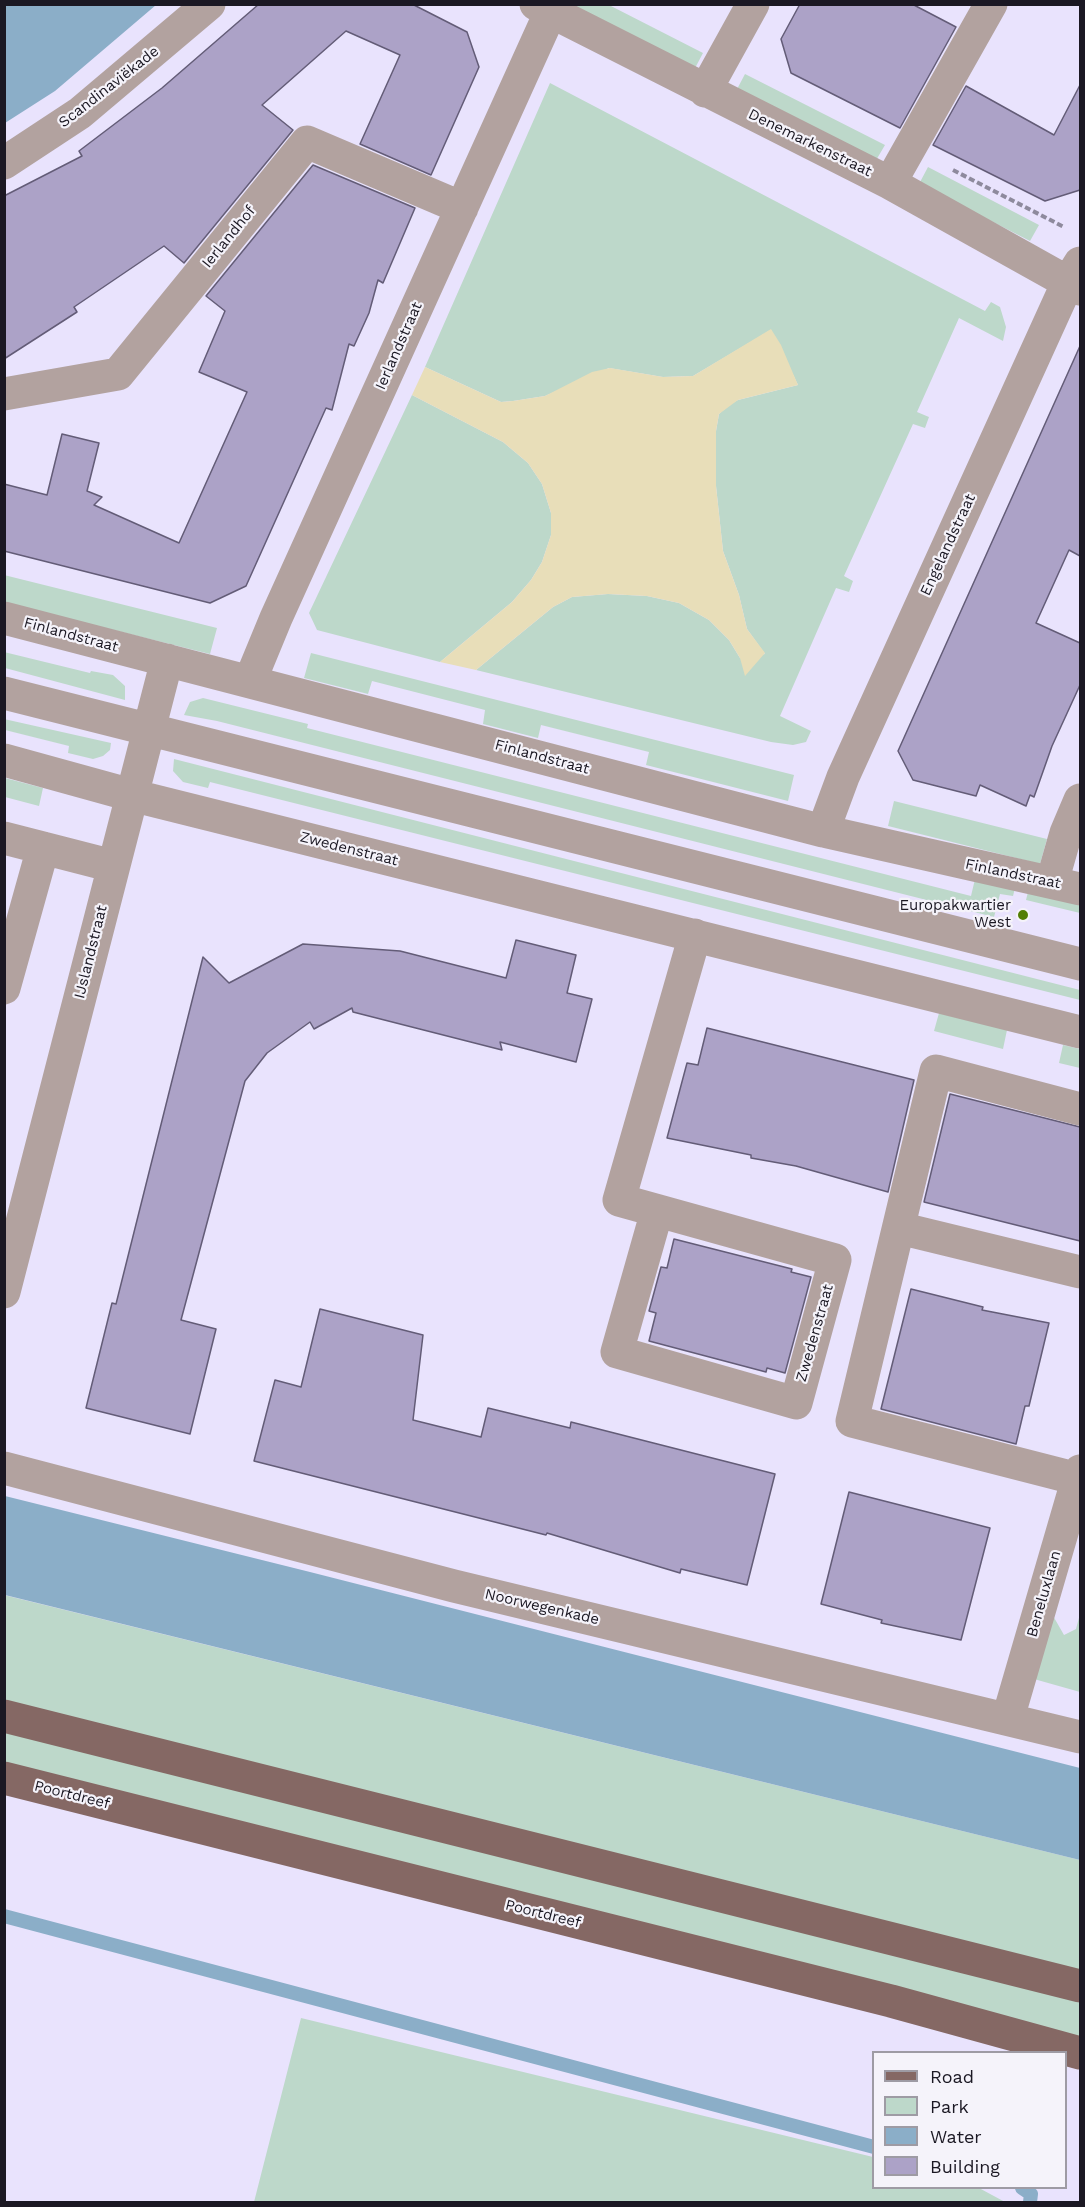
<!DOCTYPE html>
<meta charset="utf-8">
<style>
body{margin:0}
#map{position:relative;width:1085px;height:2207px;overflow:hidden;background:#e9e3fd;font-family:"Work Sans",sans-serif}
canvas{display:block}
.frame{position:absolute;inset:0;border:6px solid #1b1823;pointer-events:none}
.legend{position:absolute;left:872px;top:2051px;width:195px;height:138px;box-sizing:border-box;background:#f5f3fa;border:2px solid #9e9ba4;margin:0;padding:8px 10px;list-style:none;font-size:18px;color:#1b1823}
.legend li{display:flex;align-items:center;gap:12px;height:30px}
.legend b{width:30px;border:2px solid #9e9ba4}
</style>
<div id="map">
<canvas width="1085" height="2207"></canvas>
<div class="frame"></div>
<ul class="legend">
<li><b style="height:8px;background:#856864"></b>Road</li>
<li><b style="height:16px;background:#bdd8ca"></b>Park</li>
<li><b style="height:16px;background:#8baec8"></b>Water</li>
<li><b style="height:16px;background:#aca2c7"></b>Building</li>
</ul>
</div>
<script>
const ctx = document.querySelector('canvas').getContext('2d');
ctx.lineJoin = 'round';
function fillPath(path, color) {
  ctx.fillStyle = color;
  ctx.fill(path, 'evenodd');
}
function shape(rows) {
  const path = new Path2D();
  for (const r of rows) {
    path.moveTo(r[0], r[1]);
    for (let i = 2; i < r.length; i += 2) path.lineTo(r[i], r[i + 1]);
  }
  return path;
}
function trace(path, color, width, dash) {
  ctx.strokeStyle = color;
  ctx.lineWidth = width;
  ctx.lineCap = dash ? 'butt' : 'round';
  ctx.setLineDash(dash || []);
  ctx.stroke(path);
}
function label(font, color, halo, rows, align = 'center') {
  ctx.font = font + ' "Work Sans",sans-serif';
  ctx.lineWidth = 4.5;
  ctx.setLineDash([]);
  ctx.textBaseline = 'middle';
  ctx.strokeStyle = halo;
  ctx.fillStyle = color;
  for (const [text, x, y, turn = 0] of rows) {
    ctx.save();
    ctx.translate(x, y);
    ctx.rotate((+turn || 0) * Math.PI / 180);
    ctx.textAlign = isNaN(turn) ? turn : align;
    if (halo) ctx.strokeText(text, 0, 0);
    ctx.fillText(text, 0, 0);
    ctx.restore();
  }
}
fillPath(shape([
 [567,5,609,5,703,53,693,72],
 [745,74,885,145,875,162,735,93],
 [550,83,985,311,991,302,1000,307,1006,327,1003,341,959,318,917,412,929,417,925,428,913,424,844,576,853,581,849,592,836,588,780,716,811,731,806,742,793,745,771,742,476,670,553,607,572,597,608,594,647,596,679,603,709,620,729,640,740,658,765,654,747,629,739,595,723,551,716,486,716,431,719,414,730,404,738,400,798,385,771,330,693,376,663,377,609,368,545,396,513,401,501,402,425,367],
 [928,167,1039,225,1030,241,919,184],
 [412,395,503,442,528,463,542,484,551,513,551,535,542,562,531,580,512,602,440,662,317,630,309,613],
 [4,575,217,628,210,654,5,603],
 [4,652,90,673,91,671,113,675,125,686,125,700,5,668],
 [311,653,794,775,788,801,646,765,649,752,541,725,538,738,483,724,485,710,372,681,368,694,304,678],
 [203,698,308,724,307,728,971,896,975,879,1015,888,1013,896,1000,894,994,917,217,721,184,715,190,702],
 [4,719,111,743,110,750,103,756,93,759,68,753,69,746,5,730],
 [174,759,1080,990,1080,1000,210,782,208,788,183,782,173,771],
 [5,778,43,788,39,806,5,797],
 [894,801,1047,839,1040,864,888,826],
 [1028,892,1080,905,1080,913,1026,900],
 [939,1013,1007,1030,1003,1049,934,1031],
 [1063,1045,1080,1049,1080,1068,1059,1063],
 [4,1595,1080,1860,1080,1972,5,1700],
 [1052,1614,1064,1635,1076,1629,1080,1614,1080,1692,1034,1679],
 [4,1724,1080,1996,1080,2038,5,1765],
 [301,2018,873,2157,874,2188,979,2188,1005,2202,254,2202]
]), '#bdd8ca');
fillPath(shape([
 [771,329,781,345,798,385,738,400,719,414,716,431,716,486,723,551,739,595,747,629,765,653,745,676,740,658,729,640,709,620,679,603,647,596,608,594,572,597,553,607,476,670,440,662,512,602,531,580,542,562,551,535,551,513,542,484,528,463,503,442,412,395,425,367,501,402,513,401,545,396,592,372,610,368,663,377,693,376]
]), '#e8deb9');
fillPath(shape([
 [5,4,156,4,156,5,55,91,5,123],
 [5,1496,310,1572,1080,1768,1080,1860,5,1595]
]), '#8baec8');
trace(shape([
 [4,1916,874,2147],
 [1022,2188,1031,2194,1030,2202]
]), '#8baec8', 14);
const building = shape([
 [259,4,412,4,467,32,479,67,431,175,360,144,400,55,346,31,262,105,293,130,184,263,164,246,74,307,77,312,4,359,4,196,82,156,79,151,162,88,259,4],
 [800,4,912,4,956,27,900,128,791,73,781,39,800,4],
 [1080,85,1080,190,1045,201,933,145,966,86,1054,135,1080,85],
 [313,165,415,208,383,283,378,280,369,313,354,346,349,344,332,410,326,408,246,586,210,603,4,551,4,484,47,495,62,434,99,443,87,491,102,497,94,505,179,543,247,392,199,372,225,311,206,296,313,165],
 [1080,346,1080,556,1069,550,1036,623,1080,643,1080,685,1052,746,1034,797,1030,795,1026,806,980,785,976,796,913,780,898,751,1080,346],
 [516,940,576,955,567,993,592,999,576,1062,500,1042,502,1050,353,1012,352,1008,314,1029,310,1022,267,1053,245,1081,181,1320,216,1329,190,1434,86,1408,112,1303,116,1304,203,957,229,983,303,944,400,951,506,978,516,940],
 [707,1028,914,1080,888,1192,796,1166,751,1158,751,1155,667,1138,687,1063,698,1065,707,1028],
 [950,1094,1080,1127,1080,1241,924,1202,950,1094],
 [674,1239,792,1269,791,1272,811,1277,785,1373,767,1368,766,1372,649,1341,656,1313,649,1311,661,1267,667,1268,674,1239],
 [911,1289,983,1307,982,1310,1049,1323,1029,1406,1025,1406,1016,1444,881,1409,911,1289],
 [320,1309,423,1335,413,1420,481,1437,488,1408,570,1428,571,1422,775,1474,747,1585,681,1569,680,1573,547,1533,546,1535,254,1461,275,1380,301,1387,320,1309],
 [849,1492,990,1528,961,1640,881,1623,882,1620,821,1604,849,1492]
]);
fillPath(building, '#aca2c7');
trace(building, '#635c77', 1.5);
trace(shape([
 [953,170,1064,227]
]), '#8e8a9d', 4, [6, 3]);
trace(shape([
 [536,4,890,183,1080,289],
 [705,91,753,4],
 [4,163,80,113,209,4],
 [890,183,991,4],
 [4,394,118,374,307,142,462,208],
 [4,618,823,831,1080,889],
 [250,681,276,618,550,13],
 [4,693,1080,964],
 [4,760,131,795,1080,1032],
 [823,831,843,777,1068,282,1080,263],
 [4,838,113,866],
 [1052,882,1066,833,1080,800],
 [4,988,43,848],
 [657,1211,617,1352,796,1403,835,1260,619,1200,695,935],
 [899,1228,1080,1272],
 [4,1292,167,660],
 [4,1468,454,1586,1080,1737],
 [1078,1479,852,1421,936,1071,1080,1109],
 [1008,1718,1080,1471]
]), '#b2a29f', 33);
trace(shape([
 [4,1716,1080,1986],
 [4,1778,891,2001,1080,2053]
]), '#856864', 33);
for (const [x, y, r, color] of [
 [1023,915,6,"#527e04"]
]) {
  const dot = new Path2D();
  dot.arc(x, y, r, 0, 2 * Math.PI);
  ctx.fillStyle = color;
  ctx.fill(dot);
  trace(dot, '#f5f3fa', 2);
}
label('15px', '#1b1823', '#f5f3fa', [
 ["Scandinaviëkade",109,87,-38],
 ["Denemarkenstraat",810,143,26],
 ["Ierlandhof",229,237,-51],
 ["Ierlandstraat",399,346,-66],
 ["Engelandstraat",948,545,-65],
 ["Finlandstraat",71,635,15],
 ["Finlandstraat",542,757,15],
 ["Zwedenstraat",349,849,14],
 ["Finlandstraat",1013,874,12],
 ["IJslandstraat",91,952,-76],
 ["Zwedenstraat",815,1333,-74],
 ["Beneluxlaan",1044,1594,-74],
 ["Noorwegenkade",542,1607,13],
 ["Poortdreef",72,1795,14],
 ["Poortdreef",543,1914,14]
]);
label('15px', '#1b1823', '#f5f3fa', [
 ["Europakwartier",1011,906],
 ["West",1011,923]
], 'right');
</script>
